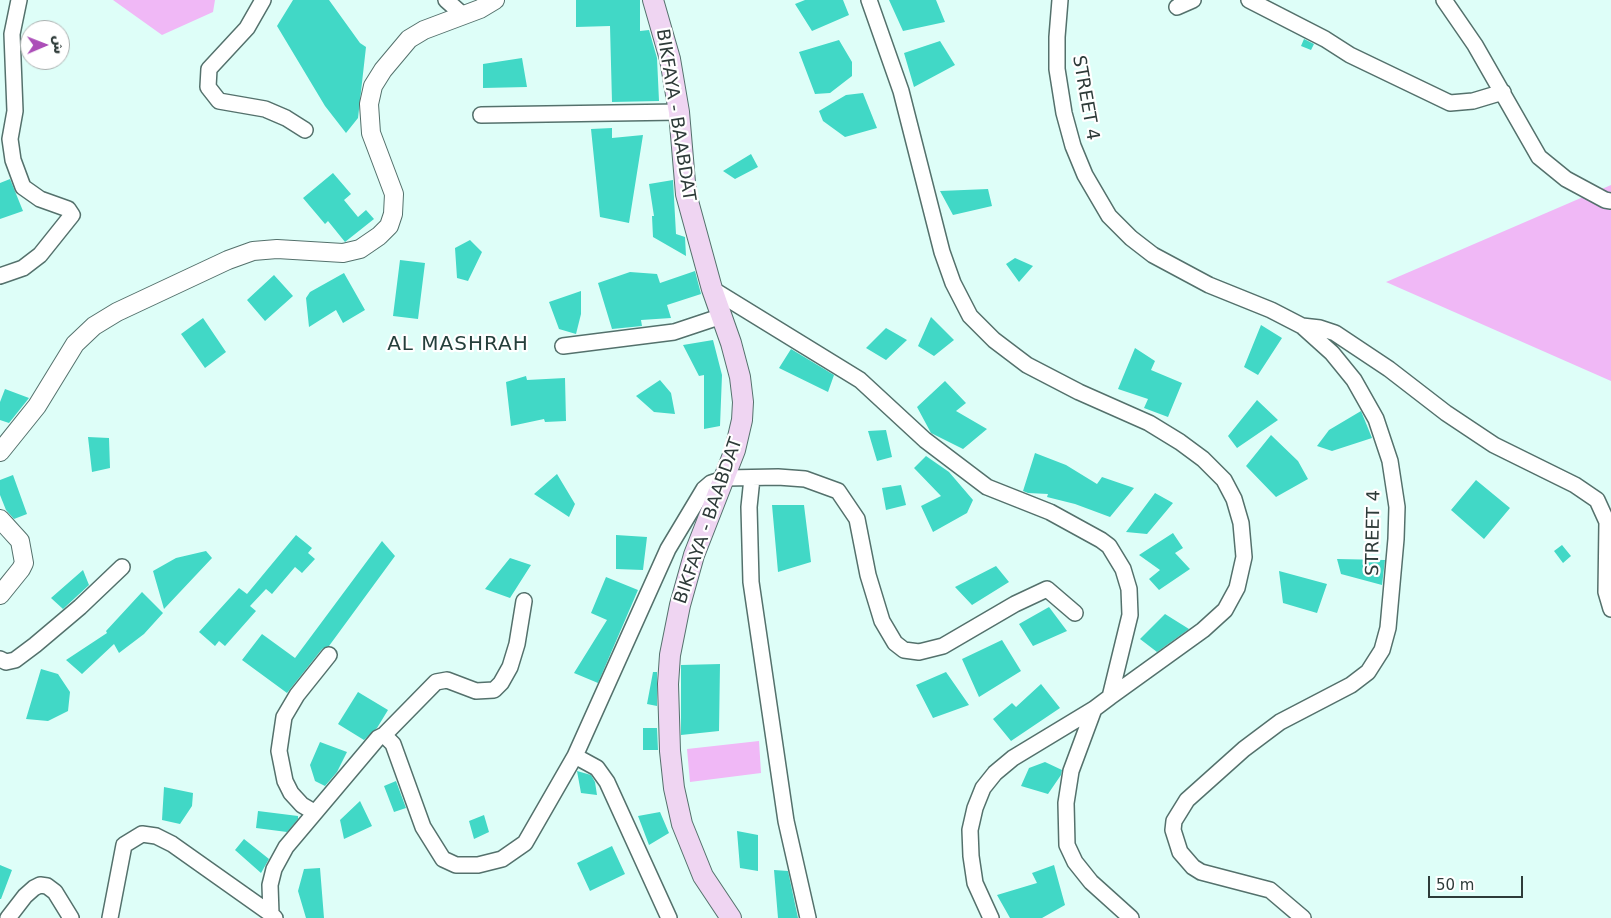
<!DOCTYPE html>
<meta charset="utf-8">
<style>
body{margin:0}
#map{position:relative;width:1611px;height:918px;overflow:hidden;background:#defef8;font-family:"DejaVu Sans",Vazirmatn,sans-serif}
canvas{display:block}
.north{position:absolute;left:20px;top:20px;width:50px;height:50px;box-sizing:border-box;background:#fff;border:1px solid #abb1b0;border-radius:50%;rotate:89deg;font-size:14px;font-weight:700;line-height:20px;text-align:center;color:#2e3b39}
.north::after{content:'';display:block;margin:auto;width:18px;height:22px;background:#ac4eb8;clip-path:polygon(50% 0,100% 100%,50% 72%,0 100%)}
.scale{position:absolute;left:1428px;top:876px;width:95px;height:22px;box-sizing:border-box;border:2px solid #2e3b39;border-top:0;padding-left:6px;font-size:15px;line-height:18px;white-space:nowrap;color:#2e3b39;-webkit-text-stroke:4px #fff;paint-order:stroke}
</style>
<div id="map">
<canvas width="1611" height="918"></canvas>
<div class="north">ش</div>
<div class="scale">50 m</div>
</div>
<script>
const ctx = document.querySelector('canvas').getContext('2d');
ctx.lineJoin = 'round';
function fillPath(path, color) {
  ctx.fillStyle = color;
  ctx.fill(path, 'evenodd');
}
function shape(rows) {
  const path = new Path2D();
  for (const r of rows) {
    path.moveTo(r[0], r[1]);
    for (let i = 2; i < r.length; i += 2) path.lineTo(r[i], r[i + 1]);
  }
  return path;
}
function trace(path, color, width, dash) {
  ctx.strokeStyle = color;
  ctx.lineWidth = width;
  ctx.lineCap = dash ? 'butt' : 'round';
  ctx.setLineDash(dash || []);
  ctx.stroke(path);
}
function label(font, color, halo, rows, align = 'center') {
  ctx.font = font + ' "DejaVu Sans",sans-serif';
  ctx.lineWidth = 4.5;
  ctx.setLineDash([]);
  ctx.textBaseline = 'middle';
  ctx.strokeStyle = halo;
  ctx.fillStyle = color;
  for (const [text, x, y, turn = 0] of rows) {
    ctx.save();
    ctx.translate(x, y);
    ctx.rotate((+turn || 0) * Math.PI / 180);
    ctx.textAlign = isNaN(turn) ? turn : align;
    if (halo) ctx.strokeText(text, 0, 0);
    ctx.fillText(text, 0, 0);
    ctx.restore();
  }
}
fillPath(shape([
 [113,0,215,0,213,12,162,35],
 [1611,185,1611,381,1386,282],
 [759,741,761,773,690,782,687,749]
]), '#f0b8f6');
fillPath(shape([
 [293,0,329,0,360,43,366,47,358,118,346,133,325,106,277,26],
 [576,0,640,0,640,31,649,30,657,58,659,101,612,102,610,26,576,27],
 [805,0,843,0,849,15,812,31,795,4],
 [889,0,936,0,945,22,903,31],
 [1304,39,1314,44,1311,50,1301,46],
 [839,40,852,62,852,76,830,93,815,94,799,52],
 [940,41,955,65,914,87,904,53],
 [522,58,527,87,483,88,483,64],
 [863,93,877,128,845,137,823,121,819,111,846,95],
 [612,128,612,138,643,135,629,223,600,217,591,129],
 [751,154,758,167,735,179,723,171],
 [333,173,351,194,344,200,358,217,366,210,374,219,345,242,328,221,325,224,303,198],
 [10,179,23,211,0,219,0,183],
 [673,180,676,234,685,237,686,256,653,237,652,216,654,216,649,184],
 [988,189,992,206,953,215,940,191],
 [470,240,482,252,468,281,457,278,455,248],
 [1015,258,1033,266,1019,282,1006,264],
 [400,260,425,263,418,319,393,316],
 [695,271,701,294,667,305,671,318,641,320,642,326,612,329,598,283,630,272,657,274,660,283],
 [344,273,365,310,343,323,336,310,309,327,306,298,310,292],
 [274,275,293,296,265,321,247,300],
 [581,291,581,314,576,334,559,329,549,302],
 [931,317,954,340,934,356,918,346],
 [203,318,226,352,205,368,181,334],
 [1261,325,1282,338,1258,375,1244,367],
 [886,328,907,340,886,360,866,348],
 [713,340,722,375,720,426,704,429,704,375,699,376,683,345],
 [1135,348,1155,361,1151,370,1182,383,1168,417,1144,408,1148,399,1118,389],
 [791,349,834,375,828,392,779,368],
 [526,376,527,380,565,378,566,421,545,422,544,419,511,426,506,382],
 [660,380,671,393,675,414,654,412,636,396],
 [945,381,966,403,956,411,987,429,963,449,931,433,917,407],
 [5,389,29,398,9,423,0,420,0,402],
 [1257,400,1278,420,1237,448,1228,436],
 [1361,411,1372,438,1332,451,1317,446,1329,430],
 [886,430,892,457,877,461,868,431],
 [1271,435,1298,461,1308,479,1276,497,1246,466],
 [88,437,109,438,110,468,92,472],
 [1035,453,1066,465,1097,484,1102,477,1134,488,1110,517,1075,504,1047,497,1048,494,1028,493,1023,491],
 [926,456,949,472,973,500,967,513,933,532,921,506,941,496,914,468],
 [557,474,575,504,569,517,534,494],
 [13,475,27,514,14,519,6,510,0,495,0,480],
 [1476,480,1510,508,1484,539,1451,510],
 [901,485,906,505,886,510,882,488],
 [1155,493,1173,503,1147,534,1126,532],
 [772,505,804,505,811,562,778,572],
 [1173,533,1183,548,1175,553,1190,569,1159,590,1149,579,1160,570,1139,555],
 [296,535,312,548,308,553,315,559,302,573,295,567,272,594,266,589,250,606,256,611,225,646,219,641,215,646,199,632,239,588,247,594],
 [616,535,647,537,643,570,616,569],
 [382,541,395,556,329,646,322,649,287,693,242,660,262,634,295,658],
 [1562,545,1571,556,1563,563,1554,551],
 [206,551,212,558,164,609,153,571,176,558],
 [510,558,531,565,510,598,485,589],
 [1337,559,1385,560,1382,585,1341,574],
 [996,566,1009,582,972,605,955,587],
 [83,570,89,585,63,609,51,598],
 [1279,571,1327,584,1317,613,1283,603],
 [606,577,638,590,598,683,574,673,607,620,591,613],
 [142,592,163,613,144,634,119,653,114,644,82,674,66,660,107,633,106,631],
 [1049,607,1067,631,1033,646,1019,624],
 [1165,614,1189,629,1157,652,1140,639],
 [1002,640,1021,671,979,697,962,659],
 [720,664,719,731,681,735,681,665],
 [41,669,58,674,70,692,68,711,48,721,26,719],
 [653,672,657,672,657,706,647,704],
 [946,672,969,705,933,718,916,685],
 [1041,684,1060,708,1011,741,993,719,1012,703,1016,707],
 [358,692,388,710,377,728,364,740,338,724],
 [643,728,657,728,658,750,643,750],
 [320,742,347,752,337,772,325,786,315,781,310,765],
 [1045,762,1062,770,1061,775,1048,794,1021,786,1029,768],
 [577,771,591,775,595,782,597,795,581,793],
 [396,781,406,808,394,812,384,786],
 [164,787,193,793,192,806,180,824,162,820],
 [360,801,372,826,344,839,340,820],
 [258,811,298,816,298,819,287,832,256,828],
 [660,812,669,833,649,845,638,816],
 [484,815,489,832,474,839,469,821],
 [737,831,758,835,758,871,740,868],
 [244,839,269,859,261,873,235,850],
 [612,846,625,874,590,891,577,863],
 [0,865,12,870,1,899,0,899],
 [1054,865,1065,905,1042,918,1010,918,997,895,1037,883,1032,873],
 [320,868,324,918,306,918,298,891,304,869],
 [774,870,788,871,798,918,778,918]
]), '#41d8c6');
const minor = shape([
 [263,0,247,28,209,69,208,87,219,101,265,109,286,118,305,130],
 [446,0,463,15],
 [869,0,901,91,942,252,953,283,970,316,994,340,1027,365,1079,392,1149,423,1180,442,1203,459,1224,480,1234,499,1241,523,1244,557,1237,588,1225,610,1203,630,1110,697],
 [1060,0,1057,37,1057,69,1064,113,1073,146,1085,175,1109,216,1131,238,1153,255,1209,285,1271,310,1302,326,1332,353,1354,380,1376,419,1390,461,1397,507,1396,539,1388,628,1382,650,1368,672,1351,685,1280,722,1244,749,1187,800,1174,821,1173,830,1180,852,1193,867,1201,872,1270,890,1303,918],
 [1249,0,1325,39,1350,55,1450,103,1473,101,1503,92],
 [1444,0,1475,45,1539,157,1566,179,1605,200,1611,201],
 [1177,7,1193,0],
 [481,115,679,112],
 [0,276,23,268,40,255,72,215,68,209,40,199,23,187,13,160,10,139,15,111,12,34,19,0],
 [712,289,860,380,925,440,987,487,1050,512,1101,540,1109,546,1123,569,1129,589,1130,615,1110,697,1094,709,1013,758,995,773,983,788,975,808,970,830,971,856,975,883,991,918],
 [1302,326,1320,328,1335,333,1389,369,1446,413,1494,445,1575,485,1597,500,1607,522,1606,592,1611,609],
 [563,346,674,332,722,316],
 [752,478,749,507,751,582,786,821,808,918],
 [0,659,6,662,15,660,35,645,80,607,122,567],
 [1094,709,1071,771,1066,803,1067,845,1075,862,1091,882,1131,918],
 [384,735,436,682,447,680,476,691,494,690,501,683,510,667,517,644,524,601],
 [575,756,597,768,607,782,669,918],
 [314,812,302,805,291,793,285,781,279,751,284,717,297,695,329,655],
 [8,918,25,896,34,888,40,885,47,886,55,892,71,918],
 [110,918,124,845,142,834,156,836,172,844,271,914],
 [275,918,271,914,270,885,274,869,286,847,378,738,384,735,393,744,423,827,443,859,456,865,478,865,502,859,525,843,575,756,668,549,704,489,711,483,726,478,778,477,805,479,838,491,857,519,868,575,882,621,895,643,904,650,919,652,943,646,1015,604,1047,589,1075,613]
]);
const tertiary = shape([
 [0,452,37,406,75,344,94,326,117,312,228,260,253,251,277,249,343,253,360,249,379,236,389,226,393,214,394,194,371,133,369,104,373,86,383,70,409,39,424,30,480,9,495,0],
 [0,519,20,541,24,563,21,569,0,595]
]);
const secondary = shape([
 [653,0,670,59,679,112,686,194,712,289,731,343,740,377,743,402,742,420,735,450,694,555,680,605,670,655,668,684,670,751,674,788,682,824,703,876,731,918]
]);
trace(minor, '#54716c', 18);
trace(tertiary, '#54716c', 20);
trace(secondary, '#54716c', 22);
trace(minor, '#fff', 15);
trace(tertiary, '#fff', 18);
trace(secondary, '#efd5f2', 20);
label('18px', '#2e3b39', '#fff', [
 ["STREET 4",1085,98,80],
 ["BIKFAYA - BAABDAT",675,115,81],
 ["BIKFAYA - BAABDAT",709,521,-71],
 ["STREET 4",1374,533,-89]
]);
ctx.letterSpacing = '1px';
label('20px', '#253f3b', '#fff', [
 ["AL MASHRAH",458,345]
]);
ctx.letterSpacing = '0px';
</script>
